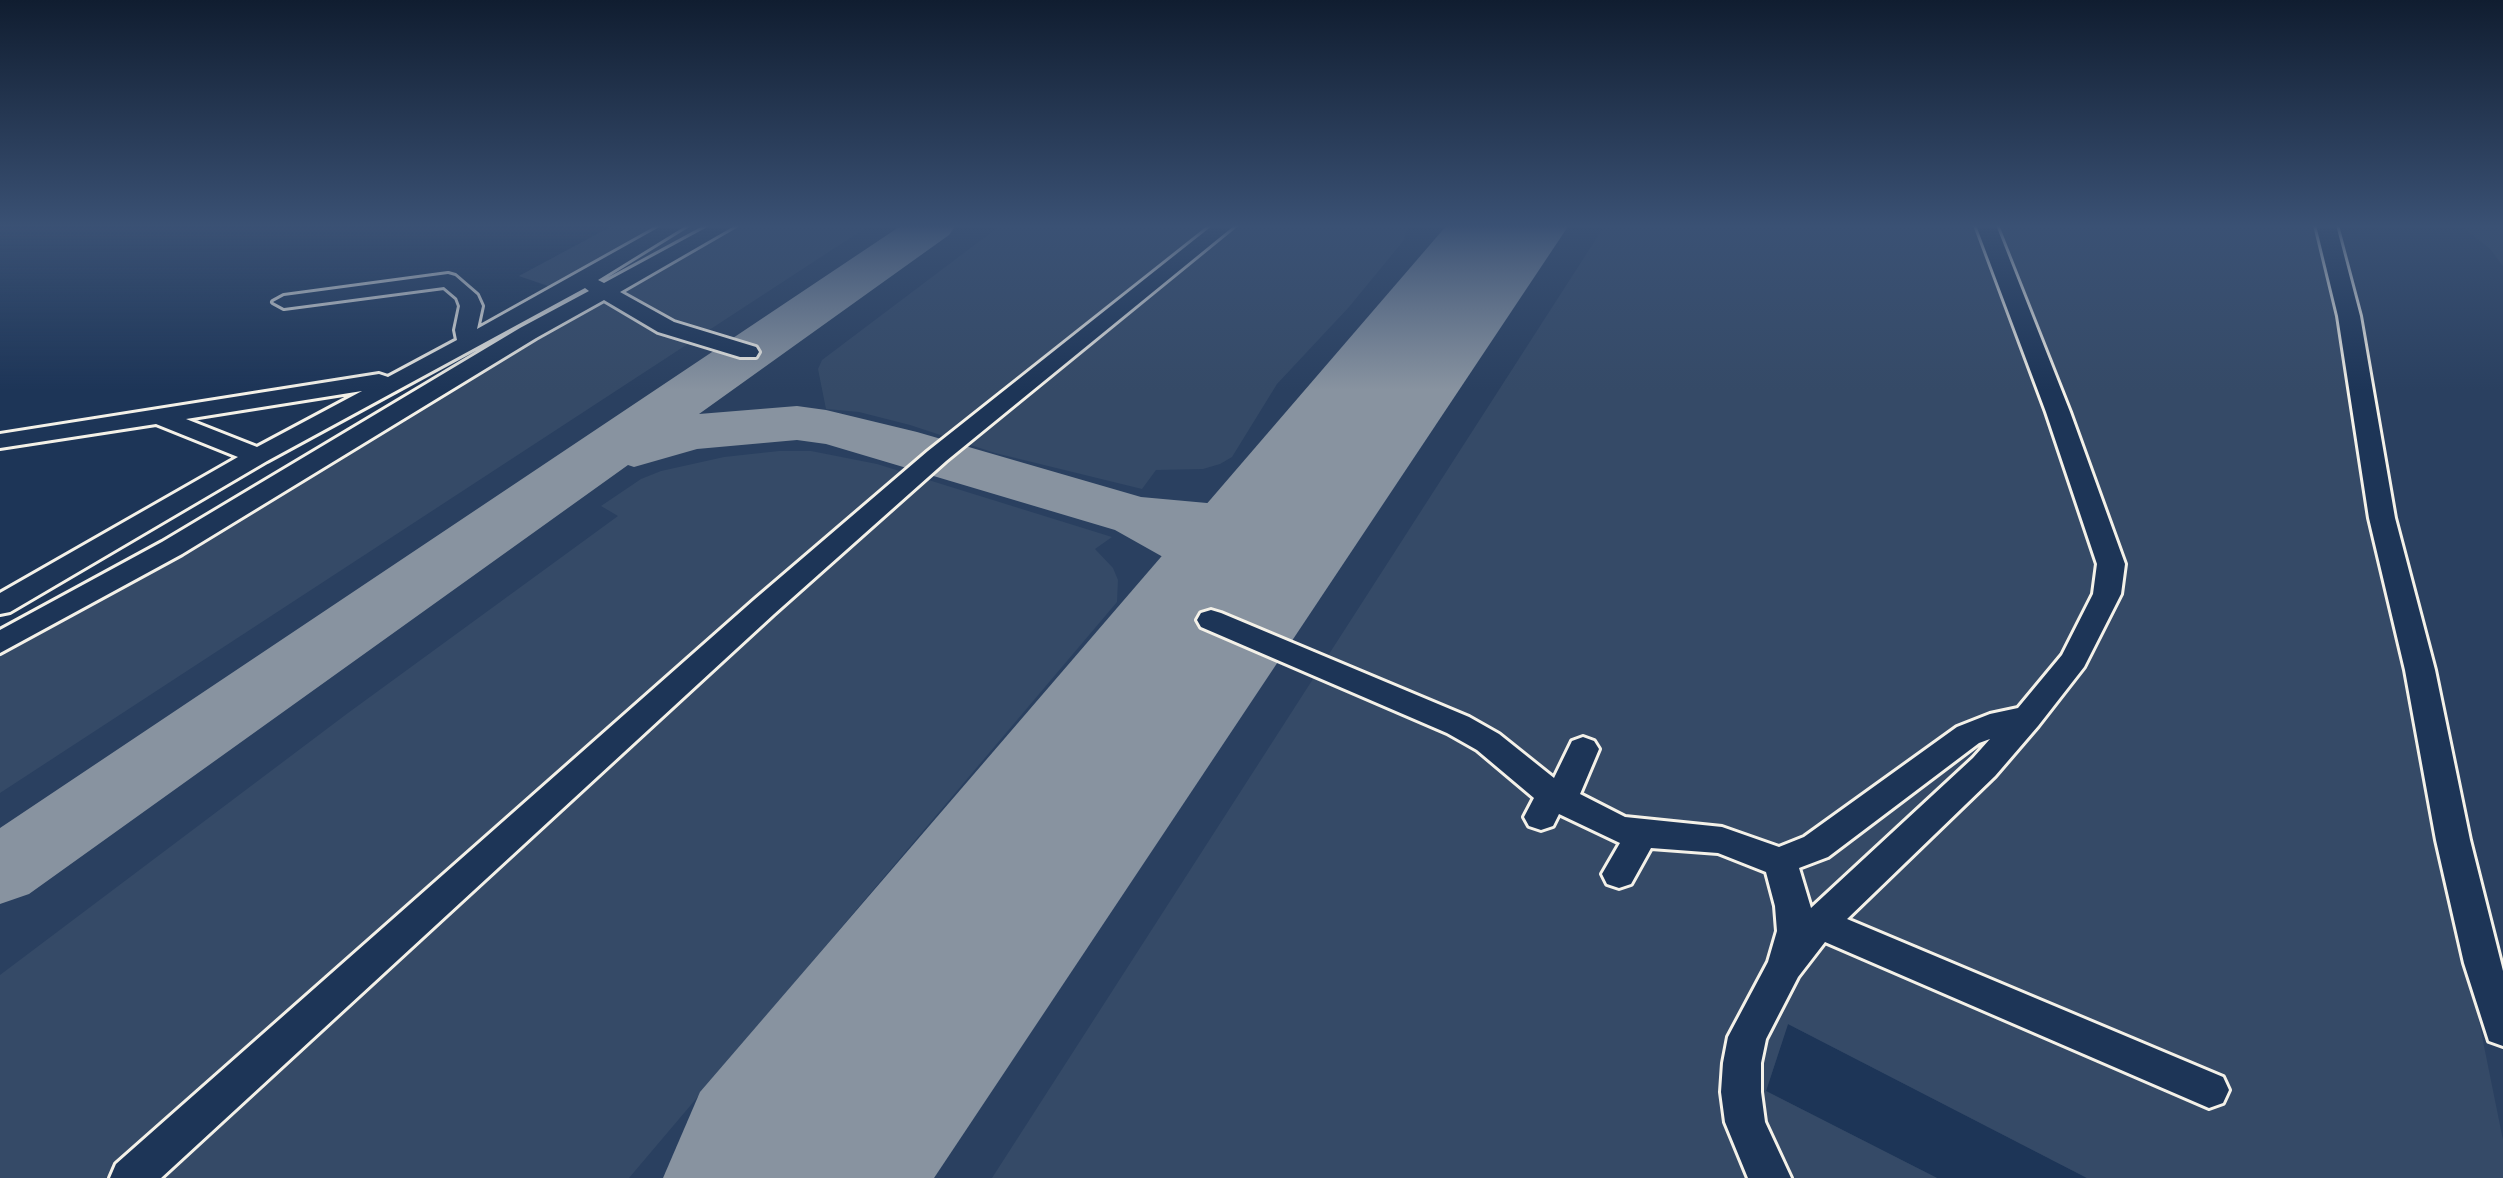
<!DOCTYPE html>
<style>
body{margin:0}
canvas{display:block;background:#1d3557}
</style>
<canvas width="2503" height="1178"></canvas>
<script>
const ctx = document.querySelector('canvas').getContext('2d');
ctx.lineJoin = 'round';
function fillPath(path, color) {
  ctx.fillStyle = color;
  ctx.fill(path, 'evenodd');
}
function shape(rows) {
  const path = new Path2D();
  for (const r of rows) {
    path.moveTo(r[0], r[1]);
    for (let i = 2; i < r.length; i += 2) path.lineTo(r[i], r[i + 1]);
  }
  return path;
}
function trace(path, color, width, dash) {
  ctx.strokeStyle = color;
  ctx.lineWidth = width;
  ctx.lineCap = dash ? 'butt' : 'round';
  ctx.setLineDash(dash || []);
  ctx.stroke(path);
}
fillPath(shape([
 [614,225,2503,225,2503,1178,2087,1178,1788,1024,1766,1091,1937,1178,0,1178,0,629,174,535,578,297,519,276]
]), '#2a4060');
fillPath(shape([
 [614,225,870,225,0,793,0,629,174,535,579,296,519,276],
 [1001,225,1407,225,1404,240,1349,307,1277,384,1232,457,1220,464,1203,469,1156,470,1142,489,995,453,910,425,859,412,826,409,818,369,822,360],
 [1605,225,2318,225,2503,1140,2503,1178,2087,1178,1788,1024,1766,1091,1937,1178,992,1178],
 [2460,225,2503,225,2503,266,2490,249],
 [779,451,811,451,877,464,1112,537,1095,549,1113,568,1118,580,1117,602,629,1178,0,1178,0,975,348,713,618,516,601,506,641,479,661,471,724,457]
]), '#354a67');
fillPath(shape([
 [902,225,956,225,949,235,699,414,797,406,826,410,917,432,1141,497,1207,503,1256,496,1285,486,1295,468,1316,463,1337,468,1346,481,1343,496,1335,509,1313,519,1278,528,1216,540,1242,576,1254,617,1244,633,1228,645,1204,652,1180,645,1170,629,1184,609,1177,578,1163,557,1115,530,826,444,797,440,697,449,634,467,628,465,29,894,0,904,0,828,902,225]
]), '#8893a0');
fillPath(shape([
 [1447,225,1569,225,934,1178,663,1178,700,1092,1447,225]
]), '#8893a0');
const minor = shape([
 [663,225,687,225,598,280,604,283,711,225,736,225,620,292,674,322,756,347,759,352,756,357,740,357,658,332,604,300,536,338,182,554,0,653,0,630,162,542,520,328,589,291,585,288,267,461,10,612,0,614,0,593,238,457,156,424,0,448,0,434,379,374,388,377,457,340,455,330,460,306,457,298,444,287,284,308,273,302,284,296,448,274,455,276,477,295,482,306,477,329,663,225],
 [362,391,257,447,186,419,362,391],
 [1213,225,1235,225,946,461,774,614,161,1178,110,1178,116,1164,754,600,928,451,1213,225],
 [1976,225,1996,225,2070,412,2125,564,2121,594,2084,667,2038,726,1995,776,1847,919,2223,1077,2229,1090,2223,1103,2209,1108,1825,942,1798,977,1766,1039,1761,1063,1761,1092,1765,1122,1791,1178,1748,1178,1725,1122,1721,1092,1723,1063,1728,1037,1768,962,1777,931,1775,906,1766,872,1718,853,1651,848,1631,884,1619,888,1607,884,1602,874,1620,843,1559,814,1553,826,1541,830,1529,826,1524,817,1534,798,1477,750,1447,733,1201,627,1197,620,1201,613,1211,610,1221,613,1469,717,1499,734,1554,778,1572,741,1583,737,1594,741,1599,749,1580,794,1625,817,1722,827,1779,847,1804,837,1957,727,1990,714,2018,708,2062,655,2093,594,2097,564,2046,412,1976,225],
 [1990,739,1973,758,1811,908,1799,868,1828,857,1979,743,1990,739],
 [2316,225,2336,225,2360,316,2395,518,2435,670,2470,840,2503,971,2503,1046,2489,1041,2464,963,2436,840,2405,670,2369,518,2338,316,2316,225]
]);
trace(minor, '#f4f1e8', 6);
fillPath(minor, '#1d3557');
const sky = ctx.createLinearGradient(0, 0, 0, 390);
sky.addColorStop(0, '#101d30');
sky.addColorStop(0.58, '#3a5174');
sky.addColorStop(1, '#3a517400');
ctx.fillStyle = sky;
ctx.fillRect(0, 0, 2503, 390);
</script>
